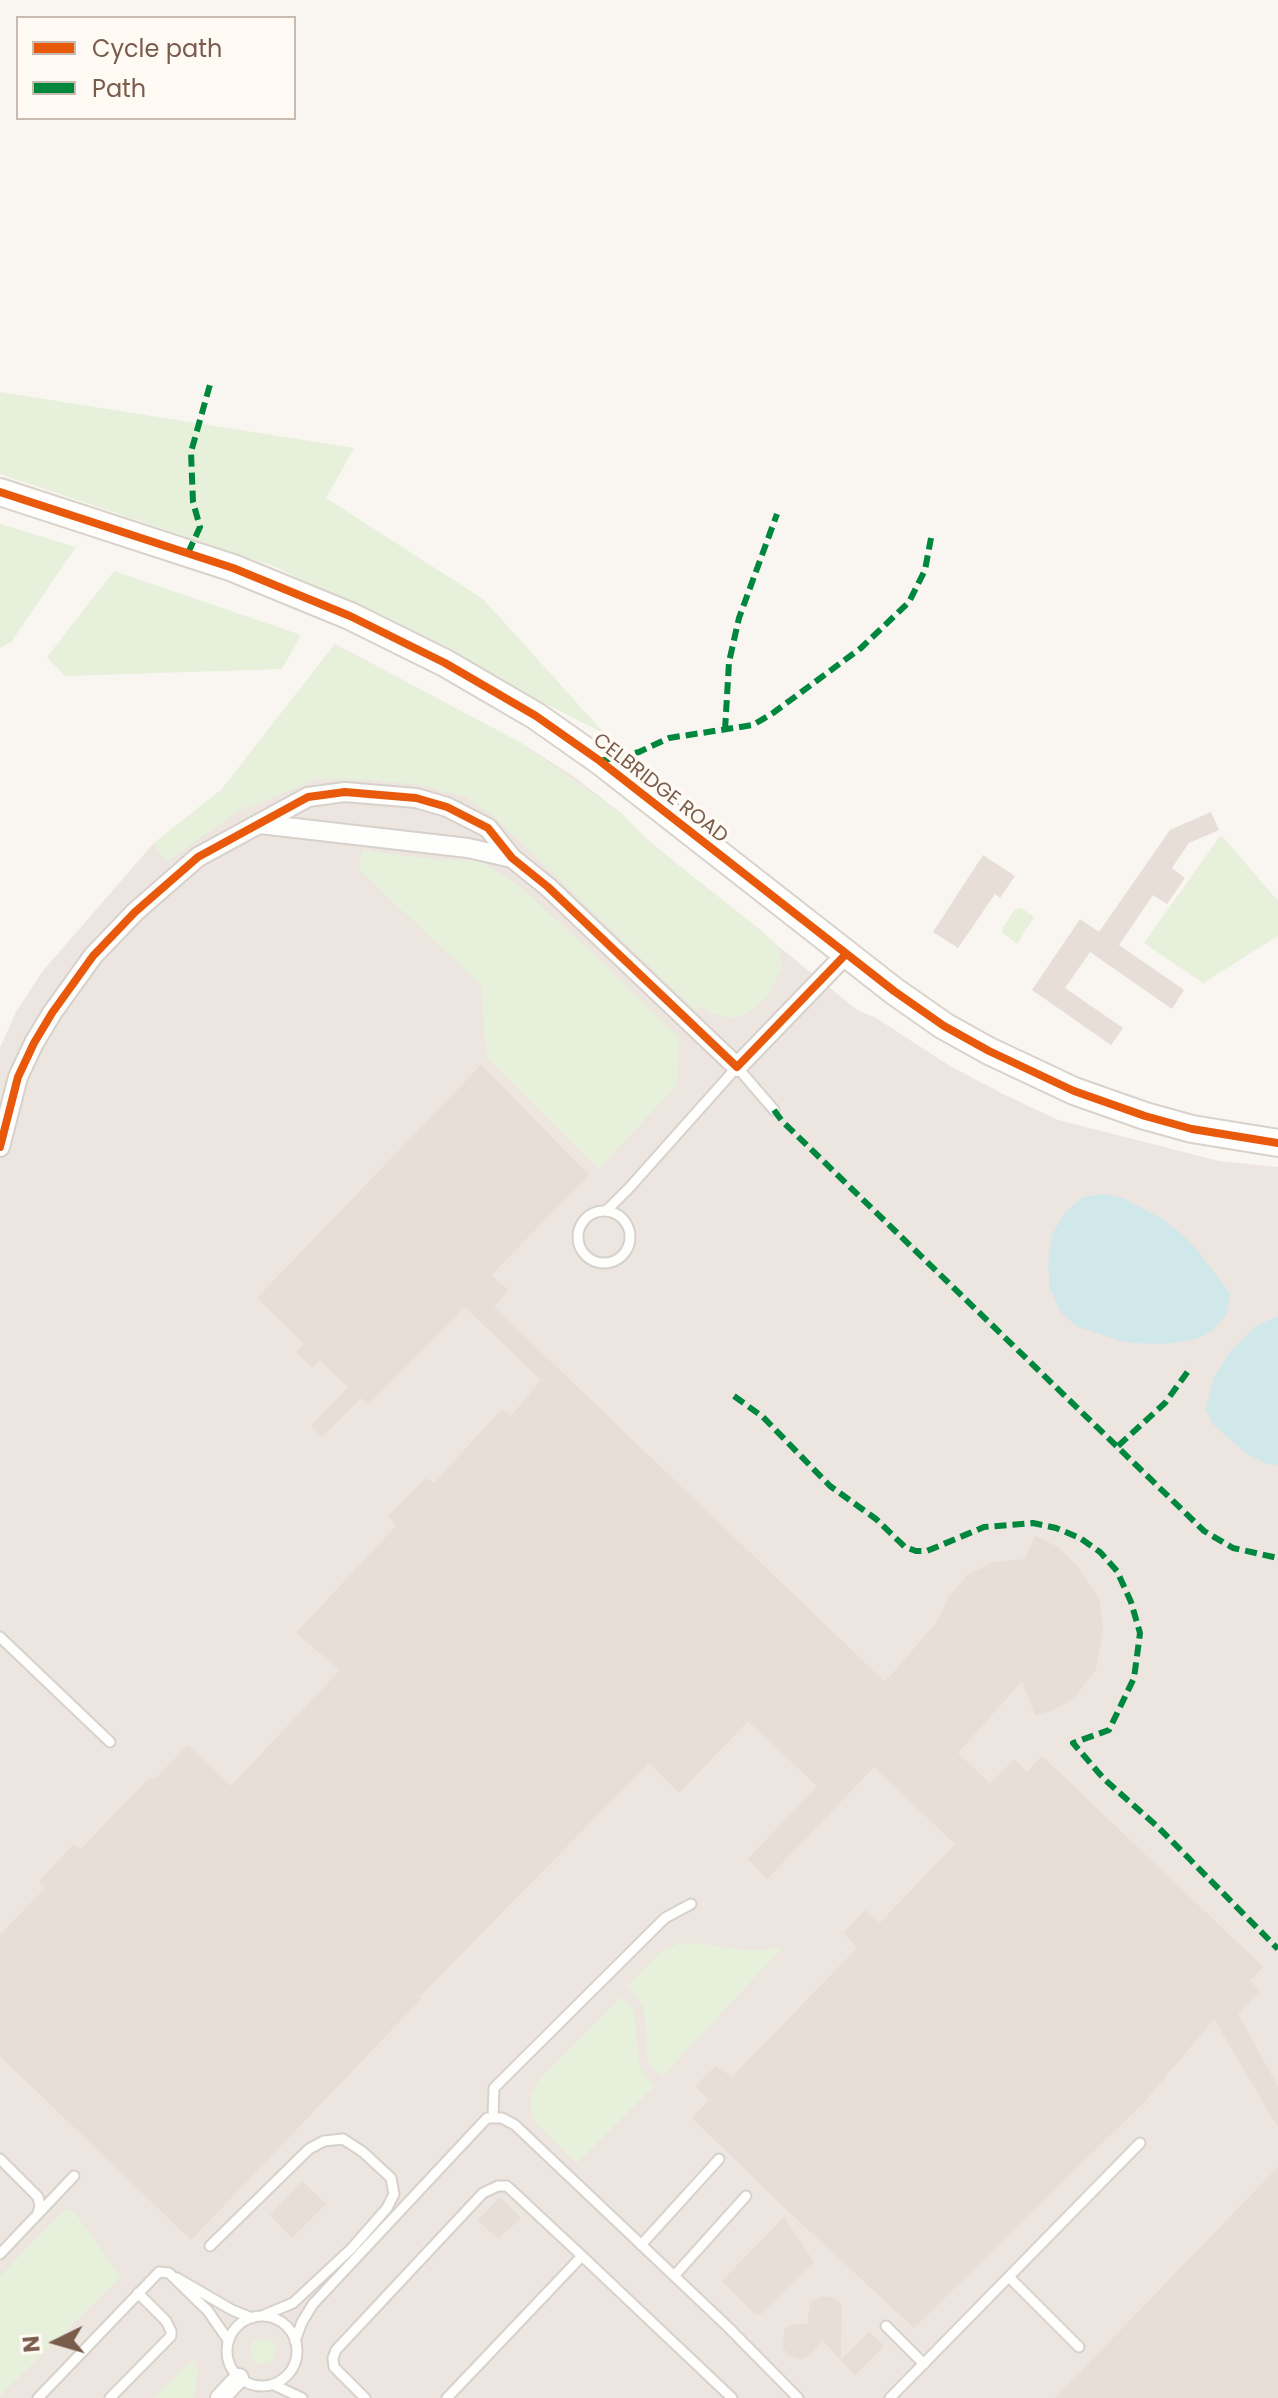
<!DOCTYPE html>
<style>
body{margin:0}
#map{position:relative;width:1278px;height:2398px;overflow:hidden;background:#f9f5f0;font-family:Poppins,sans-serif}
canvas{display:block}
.legend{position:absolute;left:16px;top:16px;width:280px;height:104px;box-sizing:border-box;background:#fffaf3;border:2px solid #cabbb1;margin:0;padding:10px 14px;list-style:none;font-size:24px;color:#7a5c4d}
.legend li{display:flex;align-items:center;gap:16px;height:40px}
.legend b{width:40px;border:2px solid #cabbb1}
.north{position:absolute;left:16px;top:2302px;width:80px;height:80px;-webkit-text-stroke:6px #fffaf3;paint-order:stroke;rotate:265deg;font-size:22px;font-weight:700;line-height:32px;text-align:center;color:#7a5c4d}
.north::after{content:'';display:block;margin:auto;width:28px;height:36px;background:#7a5c4d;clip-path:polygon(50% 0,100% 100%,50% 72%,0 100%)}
</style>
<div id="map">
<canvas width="1278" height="2398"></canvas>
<ul class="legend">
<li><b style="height:10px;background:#e8590c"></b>Cycle path</li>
<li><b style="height:10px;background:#00873e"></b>Path</li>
</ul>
<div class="north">N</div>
</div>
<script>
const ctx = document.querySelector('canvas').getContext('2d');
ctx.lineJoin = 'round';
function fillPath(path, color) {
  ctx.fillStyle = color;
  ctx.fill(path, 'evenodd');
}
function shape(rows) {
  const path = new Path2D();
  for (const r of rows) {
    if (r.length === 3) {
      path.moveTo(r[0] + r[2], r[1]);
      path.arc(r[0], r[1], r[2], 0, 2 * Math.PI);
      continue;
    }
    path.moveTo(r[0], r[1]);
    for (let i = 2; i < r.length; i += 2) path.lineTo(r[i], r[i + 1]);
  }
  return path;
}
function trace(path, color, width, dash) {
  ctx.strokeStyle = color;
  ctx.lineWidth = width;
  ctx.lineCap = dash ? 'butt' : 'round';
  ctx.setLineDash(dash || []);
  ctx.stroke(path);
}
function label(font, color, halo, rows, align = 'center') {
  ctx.font = font + ' Poppins,sans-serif';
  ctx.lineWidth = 7;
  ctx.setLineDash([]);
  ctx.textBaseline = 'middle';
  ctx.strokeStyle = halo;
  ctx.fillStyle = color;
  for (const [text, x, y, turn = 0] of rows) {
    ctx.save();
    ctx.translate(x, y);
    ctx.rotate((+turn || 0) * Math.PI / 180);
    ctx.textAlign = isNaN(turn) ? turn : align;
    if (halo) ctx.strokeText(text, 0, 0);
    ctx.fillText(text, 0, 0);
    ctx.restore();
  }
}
fillPath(shape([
 [335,644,521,743,573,776,621,813,650,842,857,1010,876,1018,950,1066,1003,1094,1058,1120,1219,1161,1278,1167,1278,2398,0,2398,0,1048,16,1012,42,972,153,844,222,789]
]), '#ede5e0');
fillPath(shape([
 [0,392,354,448,326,498,483,599,605,734,276,567,0,474],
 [0,524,76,547,11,642,0,648],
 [114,571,301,635,282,669,65,676,47,657],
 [335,644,521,743,621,813,650,843,762,931,779,948,782,968,769,995,747,1014,729,1018,708,1012,702,1006,696,1011,494,817,466,797,415,784,365,780,316,779,236,813,166,862,153,844,222,789],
 [1221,835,1278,901,1278,936,1203,983,1144,943],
 [362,850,430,859,481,861,523,889,598,958,679,1037,677,1085,599,1169,486,1056,481,985,359,870],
 [1021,908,1034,917,1017,944,1003,933,1002,929,1015,909],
 [697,1943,753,1951,783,1947,662,2077,653,2069,647,2058,644,2007,627,1986,660,1952,678,1944],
 [621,1997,634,2009,639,2065,646,2078,654,2086,577,2163,537,2125,531,2112,531,2095,539,2080],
 [65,2209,75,2213,121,2277,0,2396,0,2276],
 [263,2351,13],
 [193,2359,198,2371,194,2398,154,2398]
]), '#e7f0db');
fillPath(shape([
 [1103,1194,1123,1198,1161,1218,1179,1232,1198,1251,1229,1292,1230,1301,1226,1315,1211,1332,1196,1339,1175,1343,1149,1344,1124,1342,1076,1326,1060,1311,1050,1288,1048,1265,1052,1235,1064,1214,1083,1197],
 [1278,1316,1278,1465,1268,1464,1248,1455,1213,1424,1206,1409,1214,1377,1230,1352,1255,1327]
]), '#d0e8ea');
fillPath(shape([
 [1211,812,1219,830,1189,843,1172,868,1185,878,1167,904,1153,895,1119,945,1184,990,1172,1009,1090,952,1065,988,1123,1028,1111,1045,1032,990,1080,919,1099,932,1170,830],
 [983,855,1015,876,1000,898,995,894,958,948,933,932],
 [481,1065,589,1175,491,1275,508,1290,494,1307,885,1682,936,1623,947,1600,967,1575,994,1562,1025,1559,1035,1536,1058,1547,1079,1568,1100,1601,1103,1631,1096,1669,1075,1697,1054,1710,1035,1715,1022,1681,958,1753,990,1784,1014,1759,1027,1772,1042,1756,1263,1967,1250,1981,1260,1991,1238,2014,1278,2087,1278,2127,1214,2019,1145,2101,914,2328,787,2210,692,2118,709,2100,696,2087,706,2075,716,2066,732,2077,858,1947,843,1933,865,1910,880,1923,955,1844,874,1767,767,1879,748,1859,817,1786,748,1721,679,1793,649,1763,419,1997,421,1999,191,2240,0,2056,0,1935,45,1888,39,1881,74,1844,80,1850,150,1777,155,1779,188,1745,231,1786,340,1670,296,1633,396,1526,388,1516,426,1478,434,1483,502,1409,511,1416,541,1380,465,1307,368,1405,361,1398,322,1437,311,1426,348,1387,320,1360,312,1367,296,1352,304,1344,257,1298],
 [1278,2167,1278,2398,1055,2398],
 [302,2181,326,2204,292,2238,270,2215],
 [500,2197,521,2218,498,2239,478,2220],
 [784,2217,814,2262,761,2314,755,2314,722,2281],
 [823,2296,835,2298,842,2306,841,2360,869,2332,884,2346,855,2375,822,2340,811,2354,801,2359,790,2356,783,2348,784,2329,796,2324,807,2324,811,2301]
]), '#e6ded7');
const lane = shape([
 [606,1211,630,1187,737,1067,774,1110],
 [604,1237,26],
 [0,1637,110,1742],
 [493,2117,494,2088,665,1918,691,1904],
 [0,2159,38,2197,40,2206,38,2213],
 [641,2245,719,2159],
 [210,2246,309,2149,324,2141,343,2139,363,2152,391,2178,394,2194,387,2208,351,2249,293,2303,262,2316],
 [0,2254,74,2176],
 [582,2256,732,2398],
 [674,2276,746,2196],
 [1009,2277,1079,2347],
 [177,2278,232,2310,252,2318],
 [262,2351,35],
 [886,2326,924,2364],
 [295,2341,302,2322,313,2304,487,2118,502,2118,515,2125,727,2326,798,2398],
 [274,2385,302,2398],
 [38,2398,159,2272,169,2273,208,2311,228,2340],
 [110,2398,171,2336,171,2331,166,2321,138,2293],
 [365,2398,334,2367,333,2358,336,2350,483,2193,498,2186,507,2186,582,2256,447,2398],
 [890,2398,1140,2143]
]);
const street = shape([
 [260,824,468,848,512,858],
 [0,1147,18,1077,34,1043,52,1013,93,956,135,912,198,857,308,797,345,792,416,798,447,807,488,828,512,858,548,887,737,1067,846,954],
 [220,2398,239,2378]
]);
const secondary = shape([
 [0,492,233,568,350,616,445,663,536,716,600,761,894,991,944,1026,989,1051,1074,1091,1145,1116,1192,1129,1278,1143]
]);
trace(lane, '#d7d1cb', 13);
trace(street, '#d7d1cb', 22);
trace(secondary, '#d9d2cb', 30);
trace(lane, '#fefefd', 9);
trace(street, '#fefefd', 18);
trace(secondary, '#fefefd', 26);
trace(shape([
 [188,553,200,527,193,502,191,452,211,381],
 [725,730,729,662,739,618,777,514],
 [600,761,639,752,669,738,753,725,773,713,861,648,909,602,925,570,931,538],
 [774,1110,782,1121,1204,1531,1233,1548,1278,1558],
 [734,1396,763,1417,830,1486,876,1519,905,1547,916,1551,927,1551,984,1527,1033,1523,1056,1528,1080,1538,1100,1552,1117,1571,1131,1602,1140,1633,1137,1656,1134,1678,1109,1730,1073,1743,1104,1779,1158,1827,1278,1949],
 [1118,1446,1165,1403,1191,1367]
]), '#00873e', 6, [12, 6]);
trace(shape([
 [0,492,233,568,350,616,445,663,536,716,600,761,894,991,944,1026,989,1051,1074,1091,1145,1116,1192,1129,1278,1143],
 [0,1147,18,1077,34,1043,52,1013,93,956,135,912,198,857,308,797,345,792,416,798,447,807,488,828,512,858,548,887,737,1067,846,954]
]), '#e8590c', 8);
label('20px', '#7a5c4d', '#fffaf3', [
 ["CELBRIDGE ROAD",660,789,38]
]);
</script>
